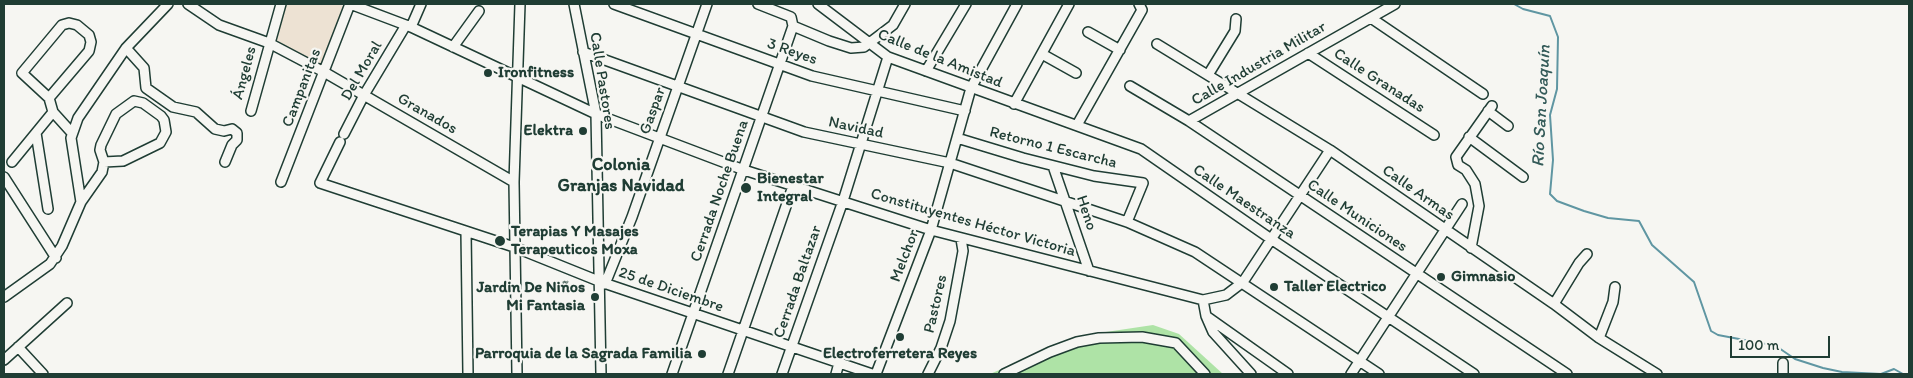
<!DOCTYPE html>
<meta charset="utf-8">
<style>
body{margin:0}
#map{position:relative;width:1913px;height:378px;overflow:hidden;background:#f6f6f2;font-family:Itim,sans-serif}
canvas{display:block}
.frame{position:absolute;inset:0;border:5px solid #1f3d34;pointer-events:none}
.scale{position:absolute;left:1730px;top:336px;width:100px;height:22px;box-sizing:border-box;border:2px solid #1f3d34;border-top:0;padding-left:6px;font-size:15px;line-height:18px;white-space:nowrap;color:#1f3d34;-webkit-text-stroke:4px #f6f6f2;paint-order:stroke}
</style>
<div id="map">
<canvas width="1913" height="378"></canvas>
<div class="frame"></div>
<div class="scale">100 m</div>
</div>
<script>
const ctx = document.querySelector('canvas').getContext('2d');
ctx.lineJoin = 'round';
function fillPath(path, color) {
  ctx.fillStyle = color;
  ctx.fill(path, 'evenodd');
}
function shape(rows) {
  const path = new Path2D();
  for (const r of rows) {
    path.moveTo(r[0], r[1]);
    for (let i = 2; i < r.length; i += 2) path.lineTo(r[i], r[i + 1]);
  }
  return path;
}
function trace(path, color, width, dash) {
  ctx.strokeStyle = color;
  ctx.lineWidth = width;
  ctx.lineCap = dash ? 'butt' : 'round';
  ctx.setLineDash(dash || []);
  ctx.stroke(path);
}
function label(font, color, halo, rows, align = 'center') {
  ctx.font = font + ' Itim,sans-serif';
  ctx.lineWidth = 4.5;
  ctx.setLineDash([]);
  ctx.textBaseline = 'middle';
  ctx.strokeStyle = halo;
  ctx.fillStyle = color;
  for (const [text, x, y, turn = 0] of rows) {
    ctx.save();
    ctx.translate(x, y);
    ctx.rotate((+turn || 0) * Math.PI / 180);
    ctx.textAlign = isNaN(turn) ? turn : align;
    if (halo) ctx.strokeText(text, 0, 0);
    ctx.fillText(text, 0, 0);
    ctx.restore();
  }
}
fillPath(shape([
 [282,4,338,4,344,6,320,66,272,41]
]), '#ede2d3');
fillPath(shape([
 [1153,325,1179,334,1223,374,990,374,1079,336]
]), '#aee3a6');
trace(shape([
 [1514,4,1523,9,1550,16,1558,37,1557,89,1550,115,1553,160,1550,194,1557,201,1584,211,1608,218,1639,221,1652,245,1694,282,1711,331,1718,335,1776,346,1795,359,1823,368,1842,372,1881,374,1894,369,1903,374]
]), '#5f96a2', 2);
const minor = shape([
 [188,4,219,25,269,43,324,72,514,182],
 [350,4,411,27,596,114,744,170,931,230,1203,300,1226,295,1243,282,1330,150],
 [574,4,596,114,601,374],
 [614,4,812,76,965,111],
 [818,4,888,57,1141,149,1271,239,1474,374],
 [1371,18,1483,94],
 [793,26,829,41,851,48,864,47,893,25,905,4],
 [411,27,421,4],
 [1088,32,1120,50],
 [1157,44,1330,150,1554,304,1599,338,1657,374],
 [453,47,479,11],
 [126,48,144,68,146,88,173,107,196,112,215,129,224,131,232,129,237,133,237,140,232,145,225,162],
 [583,52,804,132,950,163,1127,222,1195,252,1379,374],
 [1308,53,1434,135],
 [1042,54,1076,73],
 [926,71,966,4],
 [1208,75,1235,31,1236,19],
 [1130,86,1189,121,1567,374],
 [49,98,89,51,91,42,89,35,77,25,69,23,62,25,22,73,49,98,53,112,72,133],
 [1014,104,1069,4],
 [251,111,281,4],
 [1488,111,1508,126],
 [1189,121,1395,4],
 [1077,125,1142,10,1139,4],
 [36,133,48,209],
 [344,134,364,95,406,25],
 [1469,137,1523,177],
 [957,138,1023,158,1094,176,1143,183,1127,222],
 [340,142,320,183,514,247,601,282,872,374],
 [12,162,53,112],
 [1053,166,1089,271],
 [4,177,56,258],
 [281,182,350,4],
 [81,202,102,172,104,162,100,150,101,145,116,114,134,101,143,103,161,116,164,120,166,132,160,143,123,161,104,162],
 [466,232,468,374],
 [1471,248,1479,206,1475,184,1466,170,1458,165,1456,157,1492,106],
 [605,284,632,217,707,4],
 [4,297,50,264,62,246,81,202,71,138,78,118,126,48,168,4],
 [1203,300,1206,316,1213,332,1251,374],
 [1554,304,1579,263,1587,254],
 [1206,316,1288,374],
 [1599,338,1613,302,1615,287],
 [18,347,43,374],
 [4,360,67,303],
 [517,374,514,182,520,4],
 [672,374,793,26,791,17,758,4],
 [728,374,793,186],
 [782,374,843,201,888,57],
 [836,374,839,363],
 [876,374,931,230,971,88,1017,4],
 [928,374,941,348,950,321,963,251,961,239],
 [1004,374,1050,352,1077,342,1099,338,1142,337,1176,343,1205,374],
 [1351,374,1462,204],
 [1783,374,1783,363]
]);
trace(minor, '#1f3d34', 12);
trace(minor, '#f6f6f2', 9);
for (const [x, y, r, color] of [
 [488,73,5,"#1f3d34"],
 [583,131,5,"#1f3d34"],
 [746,188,6,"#1f3d34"],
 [500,241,6,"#1f3d34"],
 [1441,277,5,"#1f3d34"],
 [1274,287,5,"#1f3d34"],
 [595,297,5,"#1f3d34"],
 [900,337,5,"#1f3d34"],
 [702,354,5,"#1f3d34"]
]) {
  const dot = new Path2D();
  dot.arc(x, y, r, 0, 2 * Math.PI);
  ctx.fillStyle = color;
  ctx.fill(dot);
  trace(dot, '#f6f6f2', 2);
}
label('16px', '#1f3d34', '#f6f6f2', [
 ["3 Reyes",792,52,19],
 ["Calle de la Amistad",940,59,22],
 ["Calle Industria Militar",1259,64,-30],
 ["Del Moral",362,71,-60],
 ["Ángeles",245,73,-75],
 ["Calle Pastores",602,81,81],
 ["Calle Granadas",1379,81,33],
 ["Campanitas",302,88,-69],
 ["Gaspar",653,111,-70],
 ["Granados",427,114,30],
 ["Navidad",856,128,12],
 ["Retorno 1 Escarcha",1053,148,14],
 ["Cerrada Noche Buena",720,191,-71],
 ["Calle Armas",1418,193,35],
 ["Calle Maestranza",1244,202,34],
 ["Heno",1086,213,72],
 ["Calle Municiones",1357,216,34],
 ["Constituyentes Héctor Victoria",973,223,16],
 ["Melchor",905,256,-69],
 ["Cerrada Baltazar",798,282,-71],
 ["25 de Diciembre",671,290,19],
 ["Pastores",936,304,-77]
]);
label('bold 16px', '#1f3d34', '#f6f6f2', [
 ["Ironfitness",498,73],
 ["Elektra",573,131,"right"],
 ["Bienestar",757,179],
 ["Integral",757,197],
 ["Terapias Y Masajes",511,232],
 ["Terapeuticos Moxa",511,250],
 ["Gimnasio",1451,277],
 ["Taller Electrico",1284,287],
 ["Jardin De Niños",585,288,"right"],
 ["Mi Fantasia",585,306,"right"],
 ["Parroquia de la Sagrada Familia",692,354,"right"],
 ["Electroferretera Reyes",900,354,"center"]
], 'left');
label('italic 18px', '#345b59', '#f6f6f2', [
 ["Río San Joaquín",1542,106,-87]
]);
label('bold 18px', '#1f3d34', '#f6f6f2', [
 ["Colonia",621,165],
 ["Granjas Navidad",621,186]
]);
</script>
